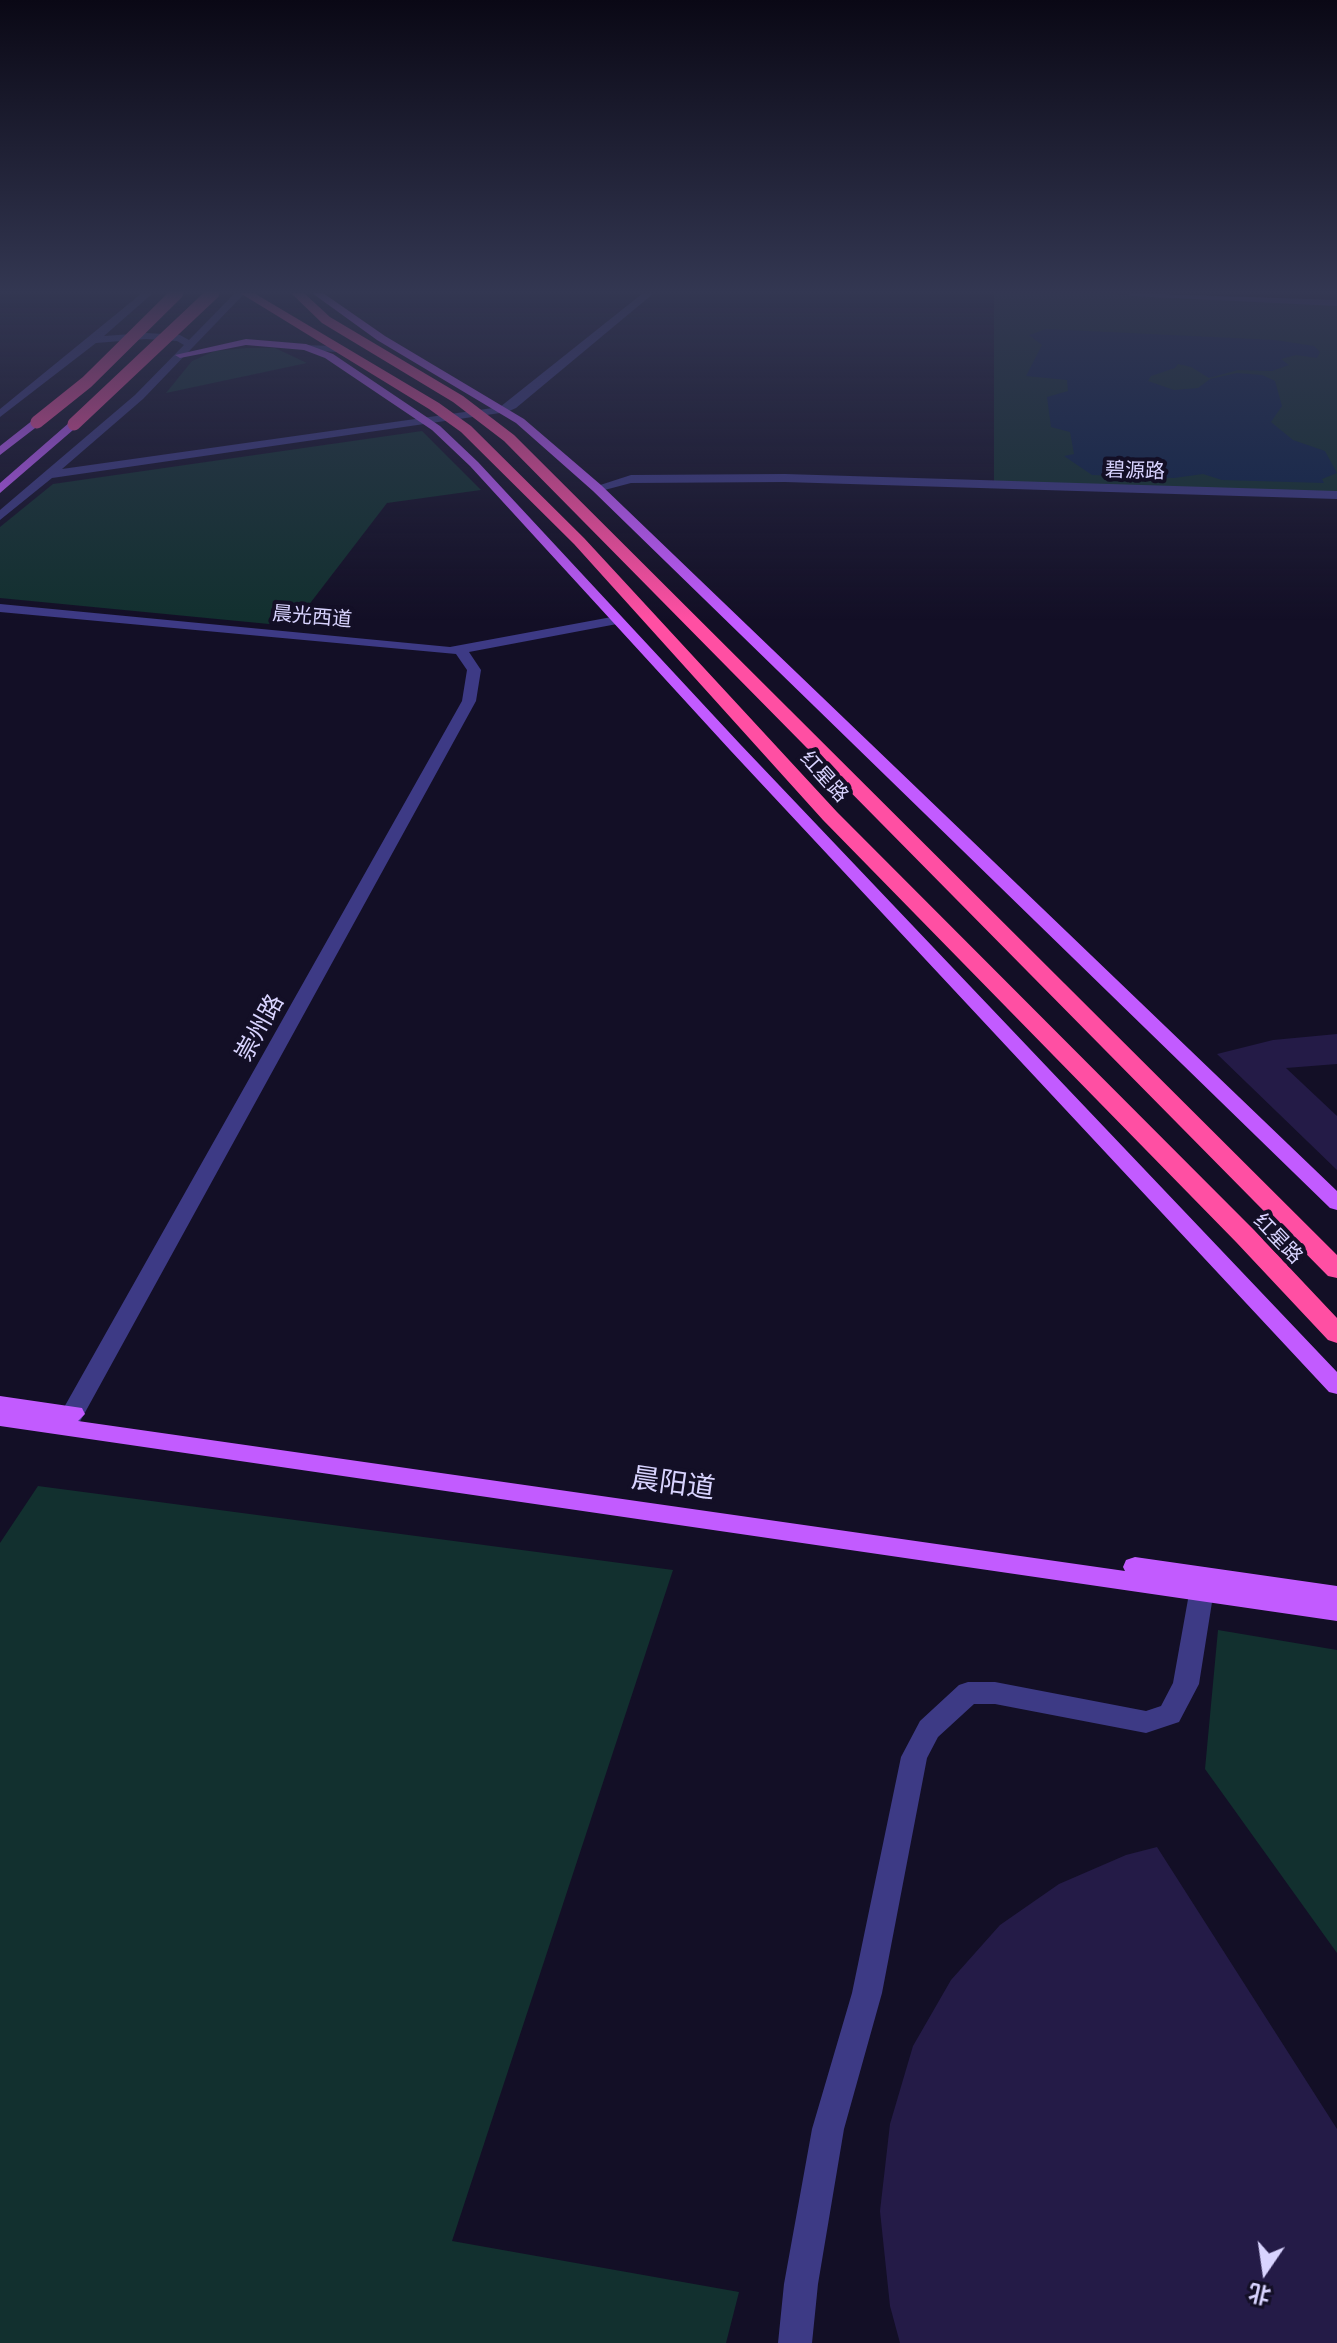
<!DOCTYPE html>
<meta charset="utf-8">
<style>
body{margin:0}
#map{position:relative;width:1337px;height:2343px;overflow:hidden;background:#130f26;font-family:Raleway,"Noto Sans SC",sans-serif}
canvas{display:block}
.north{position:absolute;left:1225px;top:2231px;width:80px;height:80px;-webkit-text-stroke:6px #130f26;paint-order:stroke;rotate:193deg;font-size:22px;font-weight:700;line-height:32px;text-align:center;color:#d9d4ff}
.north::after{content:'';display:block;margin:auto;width:28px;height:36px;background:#d9d4ff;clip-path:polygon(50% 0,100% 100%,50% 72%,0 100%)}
</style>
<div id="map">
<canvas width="1337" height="2343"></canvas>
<div class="north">北</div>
</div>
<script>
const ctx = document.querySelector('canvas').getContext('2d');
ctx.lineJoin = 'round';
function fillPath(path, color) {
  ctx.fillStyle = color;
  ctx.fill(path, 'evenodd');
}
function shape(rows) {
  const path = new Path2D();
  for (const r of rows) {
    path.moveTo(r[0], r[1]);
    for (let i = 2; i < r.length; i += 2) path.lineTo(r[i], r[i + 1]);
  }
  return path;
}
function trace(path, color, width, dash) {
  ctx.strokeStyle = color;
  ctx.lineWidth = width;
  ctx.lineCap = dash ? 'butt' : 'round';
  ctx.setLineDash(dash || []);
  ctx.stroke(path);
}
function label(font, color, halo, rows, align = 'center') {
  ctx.font = font + ' Raleway,"Noto Sans SC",sans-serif';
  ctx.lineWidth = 8;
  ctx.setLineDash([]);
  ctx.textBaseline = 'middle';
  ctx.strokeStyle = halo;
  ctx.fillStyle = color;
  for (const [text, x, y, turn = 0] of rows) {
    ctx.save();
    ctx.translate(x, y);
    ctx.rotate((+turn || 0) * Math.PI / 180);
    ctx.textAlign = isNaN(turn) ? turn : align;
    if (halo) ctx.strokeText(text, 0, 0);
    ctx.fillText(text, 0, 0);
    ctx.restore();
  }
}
fillPath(shape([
 [994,293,1092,293,1337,305,1337,493,994,483],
 [246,348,275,348,307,363,166,393,192,361,215,351],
 [422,431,481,490,387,503,298,619,275,617,269,624,0,598,0,527,53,484],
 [38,1486,673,1570,452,2241,739,2292,726,2343,0,2343,0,1543],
 [1218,1630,1337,1650,1337,1953,1205,1769]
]), '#12302f');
fillPath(shape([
 [1046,329,1275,340,1314,346,1320,352,1317,358,1296,355,1281,359,1289,365,1272,371,1238,370,1209,378,1191,367,1178,364,1175,368,1151,376,1148,381,1174,390,1198,388,1210,379,1237,373,1262,375,1275,381,1282,406,1271,422,1293,440,1325,451,1337,473,1322,479,1324,483,1222,480,1203,474,1174,478,1092,475,1064,456,1074,454,1070,432,1051,427,1047,397,1068,391,1067,380,1026,376,1042,345,1029,335]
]), '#0c2248');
fillPath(shape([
 [1337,1034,1337,1064,1286,1068,1337,1116,1337,1170,1217,1054,1273,1040],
 [1157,1847,1337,2129,1337,2343,900,2343,890,2306,880,2211,890,2124,913,2046,951,1980,1000,1925,1059,1884,1126,1855]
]), '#241b47');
fillPath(shape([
 [142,293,153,293,104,336,146,333,180,335,189,340,235,293,245,293,143,399,62,469,500,407,643,293,654,293,516,408,507,412,52,478,0,520,0,510,135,395,184,345,177,341,146,339,96,343,0,417,0,409,142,293],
 [1127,293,1337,300,1337,306,1132,296,1127,293],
 [302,345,336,346,341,349,336,352,306,350,302,349,302,345],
 [785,474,1337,491,1337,499,785,482,631,483,597,492,591,488,631,475,785,474],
 [0,604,450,647,617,616,624,620,617,624,469,652,481,670,476,701,77,1427,73,1433,65,1435,57,1433,53,1427,462,701,467,670,456,654,0,612,0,604],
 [1204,1567,1213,1570,1216,1577,1199,1684,1179,1722,1146,1733,995,1704,974,1704,938,1737,927,1758,882,1993,844,2129,818,2284,812,2343,778,2343,784,2284,812,2129,852,1993,901,1757,920,1721,959,1685,968,1682,995,1682,1146,1711,1161,1706,1173,1683,1192,1577,1195,1570,1204,1567]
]), '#3d3a85');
fillPath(shape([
 [312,293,323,293,385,336,524,419,601,485,1337,1191,1337,1210,1330,1208,593,491,516,423,377,340,312,293],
 [246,339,306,344,333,354,440,426,478,462,740,744,1337,1372,1337,1394,1329,1392,730,750,470,466,432,430,325,358,304,350,246,345,180,358,175,355,246,339],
 [33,420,43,422,0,455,0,446,33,420],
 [70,422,80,424,0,493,0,483,70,422],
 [0,1396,82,1408,85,1414,78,1421,1125,1571,1123,1567,1126,1560,1135,1557,1337,1586,1337,1621,0,1426,0,1396]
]), '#c25bff');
fillPath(shape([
 [240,293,254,293,439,403,471,426,584,538,837,812,1254,1230,1337,1318,1337,1343,1328,1340,1236,1242,823,820,574,544,461,432,429,409,240,293],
 [291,293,304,293,330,317,463,396,514,435,1337,1255,1337,1278,1328,1276,504,441,453,402,322,323,291,293]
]), '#ff4fa3');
trace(shape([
 [37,422,87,382,177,293],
 [74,424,213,293]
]), '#ff4fa3', 13);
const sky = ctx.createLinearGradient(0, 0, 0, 621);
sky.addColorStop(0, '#0a0815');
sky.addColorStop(0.47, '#333752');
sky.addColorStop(1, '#33375200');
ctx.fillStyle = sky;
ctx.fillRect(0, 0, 1337, 621);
label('20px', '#d9d4ff', '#130f26', [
 ["碧源路",1135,471,2],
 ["晨光西道",312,617,5],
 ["红星路",824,777,48],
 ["红星路",1278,1239,46]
]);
label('24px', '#d9d4ff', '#130f26', [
 ["崇州路",260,1028,-61]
]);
label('28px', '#d9d4ff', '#130f26', [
 ["晨阳道",673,1484,8]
]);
</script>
